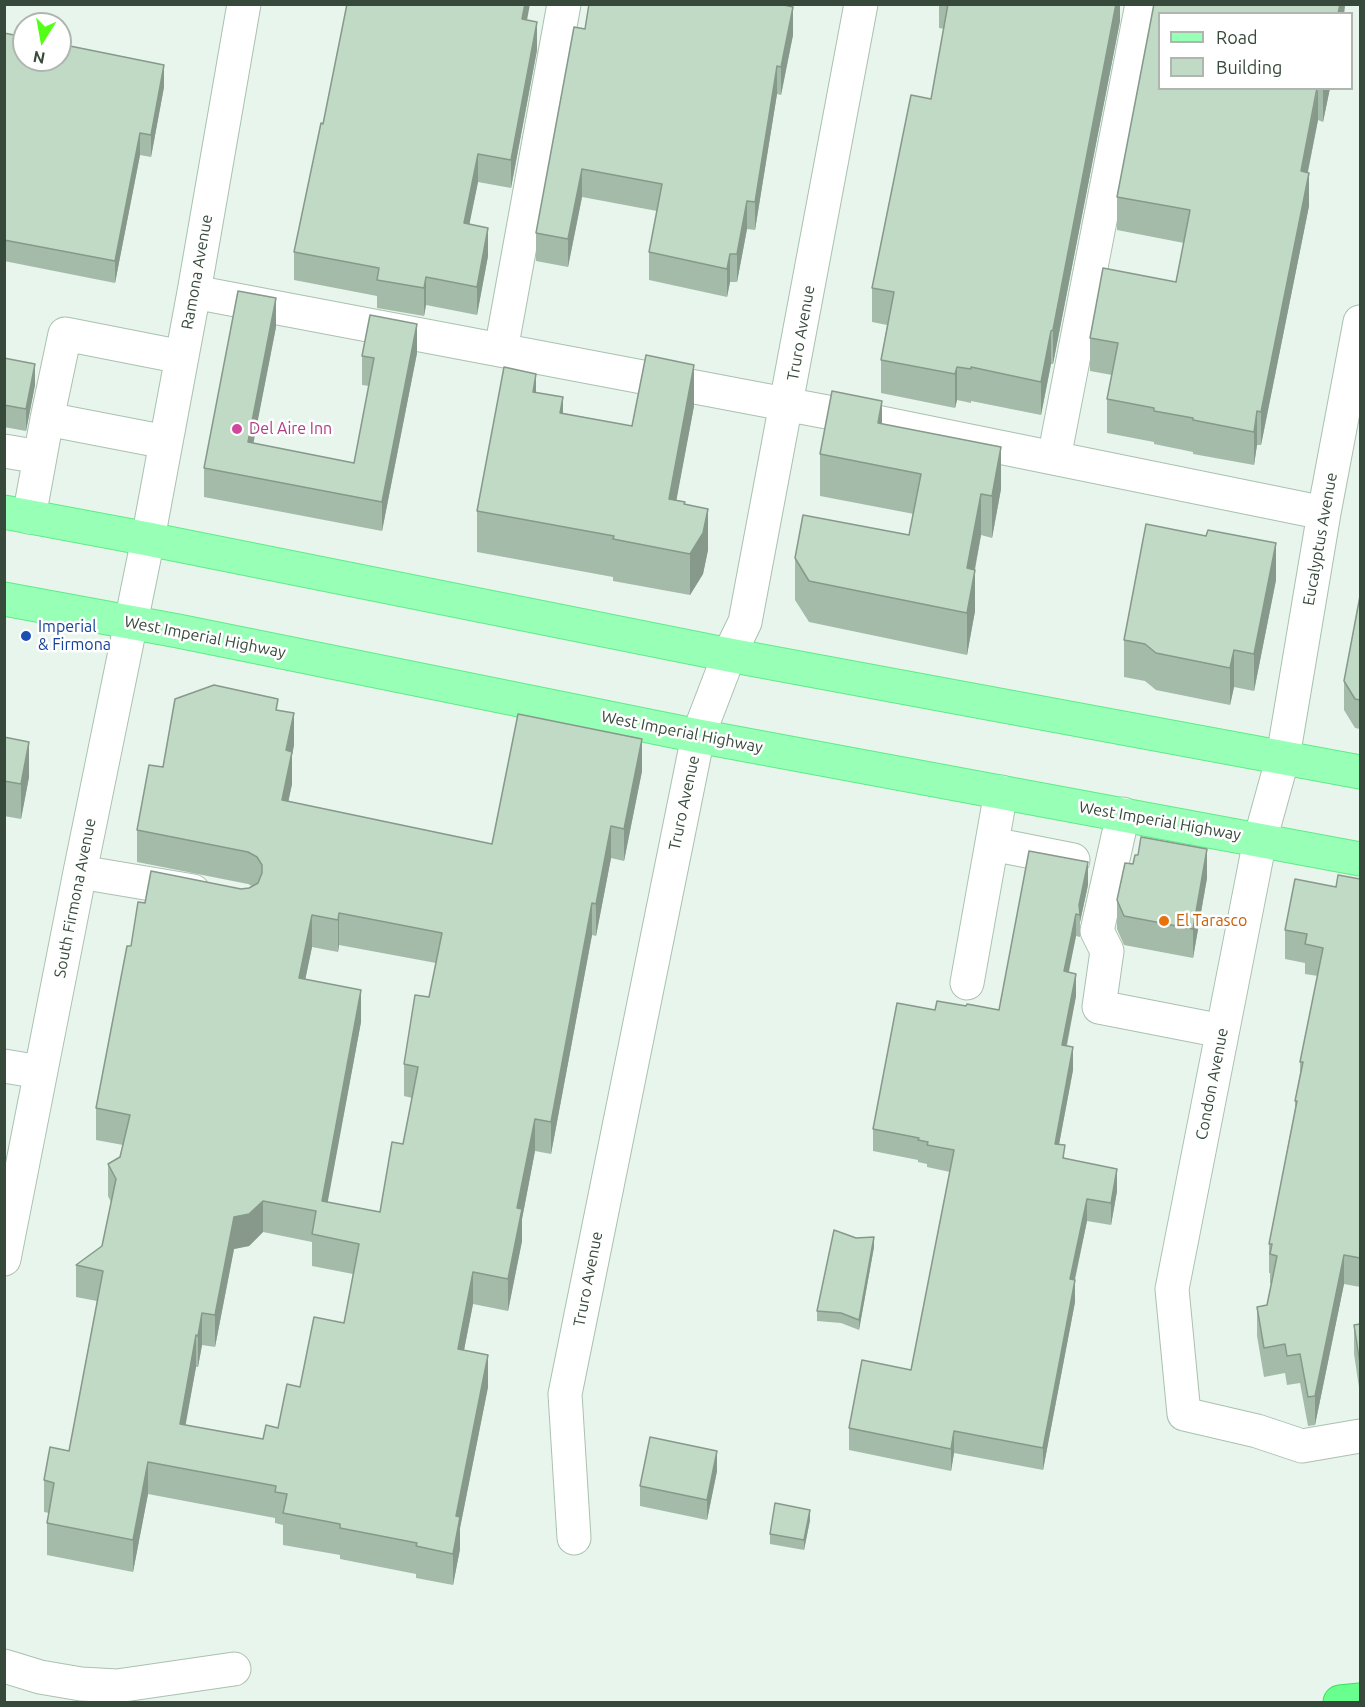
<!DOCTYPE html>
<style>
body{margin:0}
#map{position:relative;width:1365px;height:1707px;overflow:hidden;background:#e8f5ec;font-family:Ubuntu,sans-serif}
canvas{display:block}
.frame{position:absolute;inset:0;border:6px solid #36493a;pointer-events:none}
.legend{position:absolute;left:1158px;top:12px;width:195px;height:78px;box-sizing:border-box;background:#fff;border:2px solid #afb6b0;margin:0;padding:8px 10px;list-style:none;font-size:18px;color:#36493a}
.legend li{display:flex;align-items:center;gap:12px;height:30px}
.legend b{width:30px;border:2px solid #afb6b0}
.north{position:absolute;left:12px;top:12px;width:60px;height:60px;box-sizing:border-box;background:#fff;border:2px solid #afb6b0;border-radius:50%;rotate:191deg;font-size:16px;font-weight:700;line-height:24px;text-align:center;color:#36493a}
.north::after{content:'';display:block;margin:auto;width:21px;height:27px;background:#53ff15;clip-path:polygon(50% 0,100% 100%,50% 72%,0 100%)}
</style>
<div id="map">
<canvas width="1365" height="1707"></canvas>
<div class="frame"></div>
<ul class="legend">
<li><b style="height:8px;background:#97ffb6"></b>Road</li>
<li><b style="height:16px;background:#c0dac5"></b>Building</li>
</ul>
<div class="north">N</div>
</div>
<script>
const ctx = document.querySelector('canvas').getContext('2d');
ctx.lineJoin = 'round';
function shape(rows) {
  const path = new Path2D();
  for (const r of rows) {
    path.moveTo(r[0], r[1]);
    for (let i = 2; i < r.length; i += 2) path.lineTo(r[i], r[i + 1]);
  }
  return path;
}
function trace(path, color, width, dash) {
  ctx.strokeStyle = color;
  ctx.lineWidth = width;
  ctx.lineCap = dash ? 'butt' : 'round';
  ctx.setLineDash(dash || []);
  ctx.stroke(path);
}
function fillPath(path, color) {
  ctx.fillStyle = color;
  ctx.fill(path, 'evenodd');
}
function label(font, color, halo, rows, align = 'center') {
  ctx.font = font + ' Ubuntu,sans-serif';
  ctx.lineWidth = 5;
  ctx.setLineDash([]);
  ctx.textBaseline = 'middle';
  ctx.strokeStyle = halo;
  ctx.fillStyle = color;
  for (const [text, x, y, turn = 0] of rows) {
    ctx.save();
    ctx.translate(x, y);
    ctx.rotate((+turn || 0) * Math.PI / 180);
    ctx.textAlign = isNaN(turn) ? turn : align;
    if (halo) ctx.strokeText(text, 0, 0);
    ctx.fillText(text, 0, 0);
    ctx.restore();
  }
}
const minor = shape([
 [194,292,827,412,1324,513],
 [1360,322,1324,513,1283,757,1260,840,1172,1289,1184,1414,1257,1431,1302,1446,1360,1436],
 [501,350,564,4],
 [166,442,47,419,65,334,182,357],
 [4,451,40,457],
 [1054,458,1142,4],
 [29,517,47,419],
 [1123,814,1097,931,1107,951,1099,1007,1222,1031],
 [992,844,1073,860],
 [80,872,193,891],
 [967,983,1001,792],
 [4,1066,40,1072],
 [4,1259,80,872,148,539,194,292,244,4],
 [574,1538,565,1394,698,736,729,655,745,622,861,4],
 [4,1666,40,1677,81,1684,117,1686,234,1669]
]);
const major = shape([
 [4,512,148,539,729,655,1360,772],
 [4,599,178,631,698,736,1360,859]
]);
const highway = shape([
 [1340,1702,1360,1700]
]);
trace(minor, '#aac1b0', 35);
trace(major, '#5fec87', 35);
trace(highway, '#2fe857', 35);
trace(minor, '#fff', 33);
trace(major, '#97ffb6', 33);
trace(highway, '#69ff8f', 33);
fillPath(shape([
 [939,4,1120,4,1120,21,1053,364,1051,364,1041,415,971,401,971,403,957,400,955,408,881,393,881,360,887,325,872,322,872,288,931,99,944,29,939,28],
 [1154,4,1345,4,1344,14,1160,14,1160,88,1330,88,1323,122,1318,120,1308,172,1309,173,1309,206,1261,445,1257,445,1254,465,1193,454,1193,452,1154,444,1154,442,1107,433,1107,399,1112,375,1090,371,1090,338,1103,268,1176,282,1184,243,1117,230,1117,197],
 [527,20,537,50,511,188,478,182,469,224,488,256,477,315,426,305,424,316,377,308,377,296,294,280,294,252,323,124],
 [585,29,793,35,781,95,777,94,755,230,747,229,737,282,730,282,727,297,649,280,649,252,657,211,582,197,568,267,536,261,536,233],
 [4,33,164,87,151,157,140,155,115,283,4,261],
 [276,327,253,443,354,463,369,386,362,385,362,356,417,353,382,531,204,497,204,468],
 [4,358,35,385,26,431,4,427],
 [536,393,563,413,632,426,694,406,676,500,685,504,708,550,703,574,690,595,613,581,613,577,477,552,477,511],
 [882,424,1001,489,992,538,981,535,975,570,975,611,967,655,809,622,795,600,795,558,909,535,914,514,820,496,820,454],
 [1276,580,1254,691,1234,687,1230,705,1156,690,1145,681,1124,677,1124,640],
 [1360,596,1360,729,1355,728,1344,710,1344,681],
 [278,710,294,745,292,755,292,784,288,802,492,844,642,771,624,861,611,858,596,936,592,935,551,1154,535,1151,522,1219,522,1241,508,1311,473,1304,464,1350,488,1387,460,1528,460,1549,453,1585,416,1578,416,1574,340,1559,340,1555,283,1545,283,1525,275,1523,275,1518,148,1494,133,1572,47,1555,47,1523,49,1513,44,1512,44,1480,69,1451,97,1301,76,1297,76,1265,102,1246,111,1202,108,1196,108,1164,120,1157,123,1145,96,1140,96,1108,131,946,145,903,249,888,252,886,248,884,137,862,137,830,163,767],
 [339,945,436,963,429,997,404,1064,404,1096,412,1098,403,1144,380,1212,327,1202,361,1022,305,979,312,947,338,952],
 [263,1232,312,1242,312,1266,353,1274,344,1323,300,1387,278,1428,263,1439,185,1425,196,1367,198,1367,202,1345,215,1347,234,1249,249,1246],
 [4,737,29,777,21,819,4,816],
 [1207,878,1193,958,1124,945,1117,929,1117,900],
 [1360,879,1360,1287,1344,1284,1315,1425,1308,1426,1300,1383,1287,1385,1285,1373,1264,1377,1257,1336,1257,1307,1267,1305,1271,1284,1270,1283,1270,1273,1269,1273,1269,1244,1295,1109,1295,1101,1300,1073,1300,1062,1318,976,1305,974,1305,963,1285,959,1285,930,1336,887],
 [1088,885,1080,922,1080,937,1076,936,1069,972,1076,996,1067,1046,1073,1070,1059,1144,1065,1159,1117,1191,1111,1225,1087,1221,1075,1280,1075,1302,1043,1470,954,1453,951,1471,849,1450,849,1428,911,1370,950,1172,927,1167,927,1164,918,1162,918,1160,873,1151,873,1129,935,1010,966,1006,999,1010],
 [874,1247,859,1330,841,1323,817,1321,817,1311],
 [1360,1324,1360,1394,1354,1354,1354,1325],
 [717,1471,707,1520,640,1506,640,1486],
 [810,1520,804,1550,770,1544,770,1534]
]), '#a5bba9');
fillPath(shape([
 [525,4,530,4,522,47,522,19],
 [1116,4,1120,4,1120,21,1053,364,1053,330],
 [1340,4,1345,4,1344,14,1338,14],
 [793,7,793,35,781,95,781,67],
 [537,22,537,50,511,188,511,160],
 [164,65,164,87,151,157,151,135],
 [777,66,777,94,755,230,755,202],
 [1318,88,1318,120,1301,205,1301,171],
 [1323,88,1330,88,1323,122],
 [140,133,140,155,115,283,115,261],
 [478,154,478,182,464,251,464,223],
 [582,169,582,197,568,267,568,239],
 [1309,173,1309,206,1261,445,1261,412],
 [747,201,747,229,737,282,737,254],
 [488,228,488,256,477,315,477,287],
 [730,254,730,282,727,297,727,269],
 [426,277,426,305,424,316,424,288],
 [276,298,276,327,248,471,248,442],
 [417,324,417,353,382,531,382,502],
 [1051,331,1051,364,1041,415,1041,382],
 [35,364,35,385,26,431,26,409],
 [694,365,694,406,669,540,669,499],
 [957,367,957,400,955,408,955,374],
 [536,374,536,415,533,392],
 [563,397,563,438,560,413],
 [882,401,882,442,878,423],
 [1257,411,1257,445,1254,465,1254,432],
 [1001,447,1001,489,992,538,992,496],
 [981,494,981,535,967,610,967,568],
 [708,509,708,550,703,574,690,595,690,554],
 [1276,543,1276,580,1254,691,1254,654],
 [975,570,975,611,967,655,967,613],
 [1234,650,1234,687,1230,705,1230,668],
 [294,713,294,745,292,755,292,784,282,832,282,800,286,750],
 [642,739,642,771,624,861,624,829],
 [29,742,29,777,21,819,21,784],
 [611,826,611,858,596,936,596,904],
 [1207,849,1207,878,1193,958,1193,929],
 [1088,862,1088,885,1080,922,1079,905],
 [592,903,592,935,551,1154,551,1122],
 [339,913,339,945,338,952,338,920],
 [1076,914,1076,936,1064,993,1064,971],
 [312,915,312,947,299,1010,299,978],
 [1076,974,1076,996,1062,1067,1062,1045],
 [361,990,361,1022,322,1233,322,1201],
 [1073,1047,1073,1070,1055,1166,1055,1144],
 [535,1119,535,1151,522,1219,522,1241,508,1311,508,1279,517,1208],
 [1117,1169,1117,1191,1111,1225,1111,1203],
 [1087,1199,1087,1221,1070,1301,1070,1279],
 [263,1201,263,1232,249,1246,234,1249,215,1347,215,1315,234,1217],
 [874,1237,874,1247,859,1330,859,1320],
 [1344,1255,1344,1284,1315,1425,1315,1396],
 [473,1272,473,1304,458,1381,458,1349],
 [1075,1280,1075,1302,1043,1470,1043,1448],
 [202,1313,202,1345,198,1367,198,1336],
 [196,1335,196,1367,180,1456,180,1424],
 [488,1355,488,1387,460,1528,460,1549,453,1585,453,1554,456,1516],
 [954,1431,954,1453,951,1471,951,1449],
 [717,1451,717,1471,707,1520,707,1500],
 [148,1462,148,1494,133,1572,133,1540],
 [810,1510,810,1520,804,1550,804,1540]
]), '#86998a');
const building = shape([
 [347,4,525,4,522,19,537,22,511,160,478,154,464,223,488,228,477,287,426,277,424,288,377,280,379,268,294,252,321,123,323,124,347,4],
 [589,4,780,4,793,7,781,67,777,66,755,202,747,201,737,254,730,254,727,269,649,252,662,184,582,169,568,239,536,233,574,27,585,29,589,4],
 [948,4,1116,4,1053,330,1051,331,1041,382,971,367,971,369,957,367,955,374,881,360,894,292,872,288,911,95,931,99,948,4],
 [1154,4,1340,4,1338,14,1160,14,1160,88,1317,88,1301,171,1309,173,1261,412,1257,411,1254,432,1193,420,1193,418,1154,411,1154,408,1107,399,1118,343,1090,338,1103,268,1176,282,1190,210,1117,197,1154,4],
 [4,33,24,37,24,60,60,60,60,44,164,65,151,135,140,133,115,261,4,240,4,33],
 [238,291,276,298,248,442,354,463,374,358,362,356,370,315,417,324,382,502,204,468,238,291],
 [646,355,694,365,669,499,685,502,684,504,708,509,703,533,690,554,613,539,614,536,477,511,504,367,536,374,533,392,563,397,560,413,632,426,646,355],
 [4,358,35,364,26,409,4,405,4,358],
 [832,391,882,401,878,423,1001,447,992,496,981,494,967,568,975,570,967,613,809,581,795,558,803,515,909,535,921,474,820,454,832,391],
 [1146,524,1206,536,1208,530,1276,543,1254,654,1234,650,1230,668,1156,653,1145,644,1124,640,1146,524],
 [1360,596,1360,700,1355,699,1344,681,1360,596],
 [214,685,278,699,276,710,294,713,286,750,292,752,282,800,492,844,518,714,642,739,624,829,611,826,596,904,592,903,551,1122,535,1119,517,1208,522,1209,508,1279,473,1272,458,1349,488,1355,456,1516,460,1517,453,1554,416,1546,417,1543,340,1528,340,1524,283,1513,287,1494,275,1492,276,1486,148,1462,133,1540,47,1523,54,1483,44,1480,50,1447,69,1451,103,1271,76,1265,102,1246,116,1179,108,1164,120,1157,130,1115,96,1108,127,946,131,946,138,902,145,903,151,871,241,889,249,888,258,883,262,873,262,865,257,857,248,852,137,830,149,765,163,767,175,699,214,685],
 [339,913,442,933,429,997,415,995,404,1064,418,1067,403,1144,392,1142,380,1212,322,1201,361,990,299,978,312,915,338,920,339,913],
 [263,1201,316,1211,312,1234,359,1244,344,1323,314,1317,300,1387,287,1384,278,1428,266,1425,263,1439,180,1424,196,1335,198,1336,202,1313,215,1315,234,1217,249,1214,263,1201],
 [4,737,29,742,21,784,4,781,4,737],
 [1141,837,1207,849,1193,929,1124,916,1117,900,1125,863,1133,864,1135,855,1138,855,1141,837],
 [1029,851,1088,862,1079,905,1080,915,1076,914,1064,971,1076,974,1062,1045,1073,1047,1055,1144,1065,1145,1063,1158,1117,1169,1111,1203,1087,1199,1070,1279,1075,1280,1043,1448,954,1431,951,1449,849,1428,862,1360,911,1370,954,1150,927,1145,928,1142,918,1140,919,1138,873,1129,897,1003,935,1010,937,1001,966,1006,967,1004,999,1010,1029,851],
 [1338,875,1360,879,1360,1258,1344,1255,1315,1396,1308,1397,1300,1354,1287,1356,1285,1344,1264,1348,1257,1307,1267,1305,1277,1256,1270,1254,1272,1244,1269,1244,1297,1101,1295,1101,1303,1062,1300,1062,1323,948,1305,944,1307,934,1285,930,1295,879,1336,887,1338,875],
 [834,1230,856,1238,874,1237,859,1320,841,1313,817,1311,834,1230],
 [1360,1324,1360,1364,1354,1325,1360,1324],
 [650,1437,717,1451,707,1500,640,1486,650,1437],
 [775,1503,810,1510,804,1540,770,1534,775,1503]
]);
fillPath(building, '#c0dac5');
trace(building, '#86998a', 1.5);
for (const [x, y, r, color] of [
 [237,429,6,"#d1479c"],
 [26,636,6,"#1a4fb4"],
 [1164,921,6,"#e8710a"]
]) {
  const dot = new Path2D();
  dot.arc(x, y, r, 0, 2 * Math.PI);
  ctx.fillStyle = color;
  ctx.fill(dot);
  trace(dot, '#fff', 2);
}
label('16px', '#36493a', '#fff', [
 ["Ramona Avenue",197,272,-80],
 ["Truro Avenue",801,333,-80],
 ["Eucalyptus Avenue",1320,539,-80],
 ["West Imperial Highway",205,637,11],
 ["West Imperial Highway",682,732,11],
 ["Truro Avenue",684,803,-78],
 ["West Imperial Highway",1160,821,10],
 ["South Firmona Avenue",75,898,-79],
 ["Condon Avenue",1212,1084,-79],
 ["Truro Avenue",588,1279,-79]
]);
label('16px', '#b23c85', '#fff', [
 ["Del Aire Inn",249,429]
], 'left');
label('16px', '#164399', '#fff', [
 ["Imperial",38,627],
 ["& Firmona",38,645]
], 'left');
label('16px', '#c56008', '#fff', [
 ["El Tarasco",1176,921]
], 'left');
</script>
